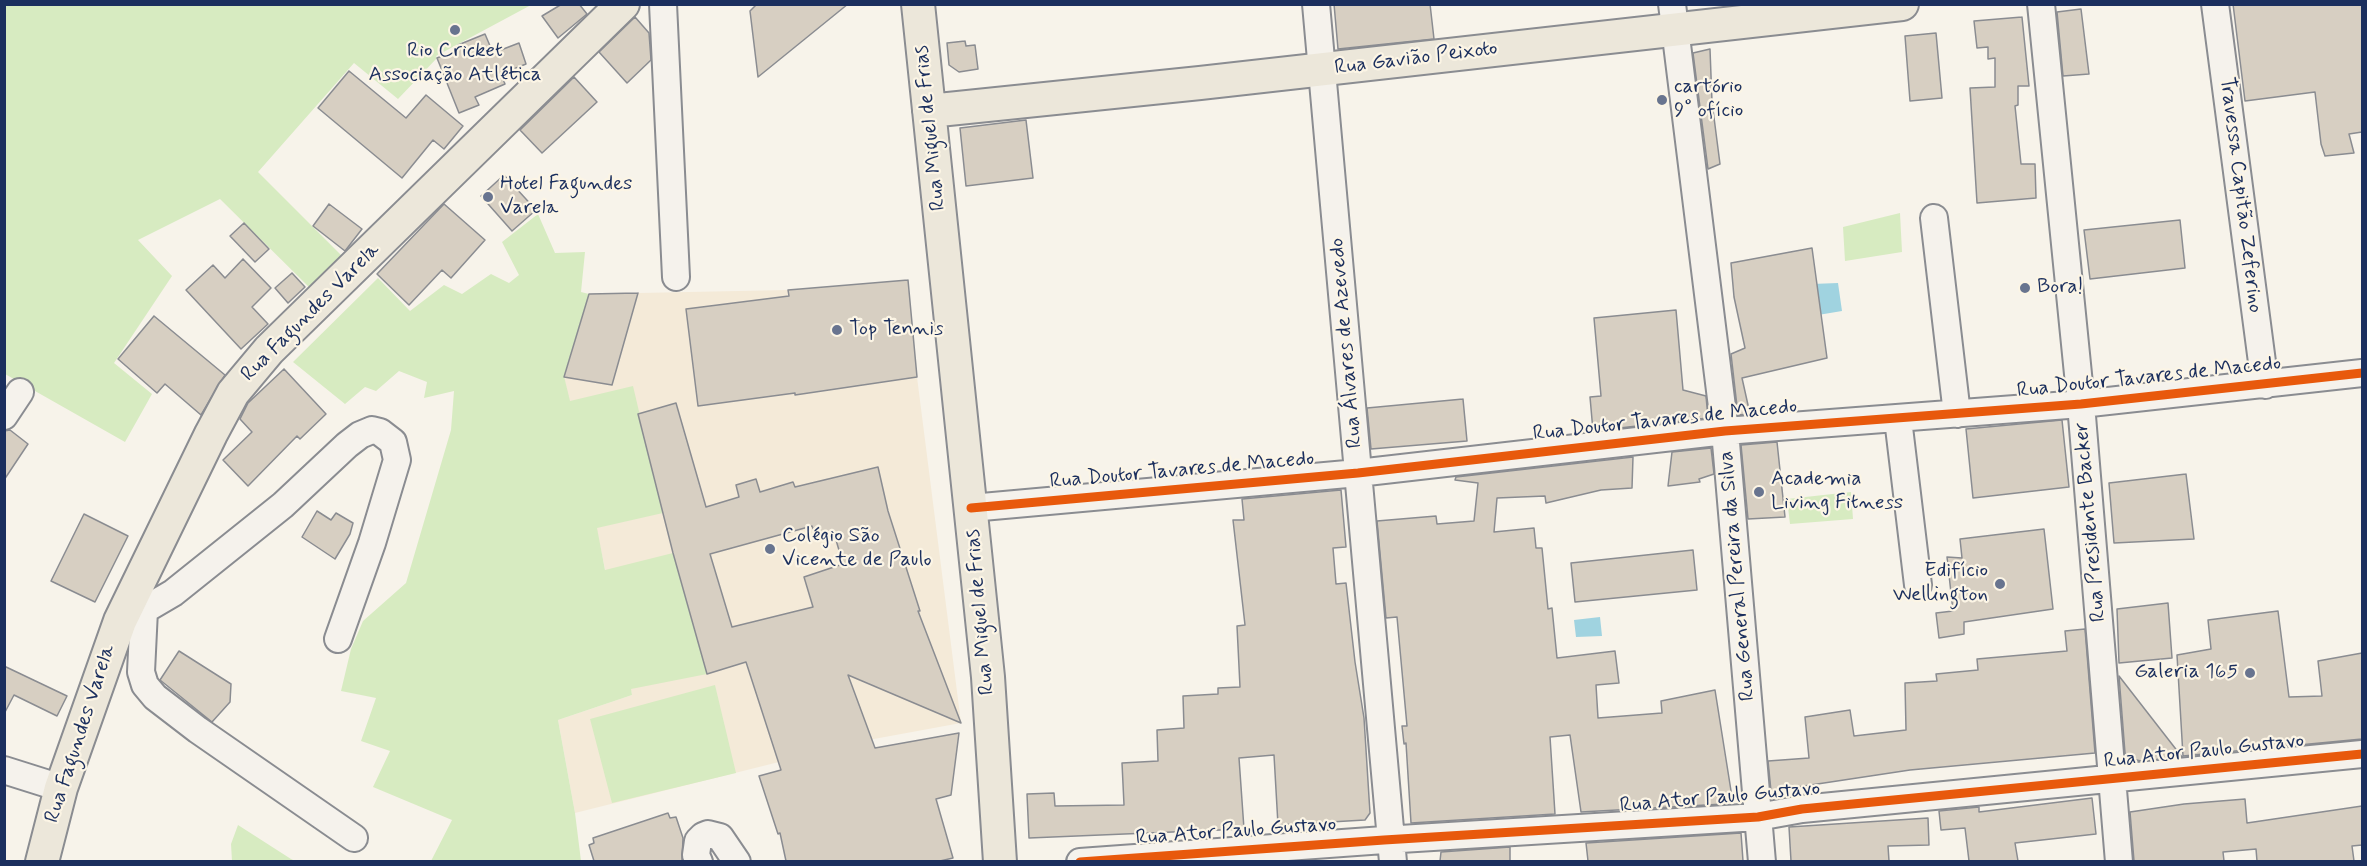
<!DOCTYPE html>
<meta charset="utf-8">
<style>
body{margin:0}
#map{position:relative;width:2367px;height:866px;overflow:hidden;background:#f7f3ea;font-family:Mynerve,sans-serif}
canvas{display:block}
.frame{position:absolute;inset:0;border:6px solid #1b2f5e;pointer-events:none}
</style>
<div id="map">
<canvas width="2367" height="866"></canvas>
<div class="frame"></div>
</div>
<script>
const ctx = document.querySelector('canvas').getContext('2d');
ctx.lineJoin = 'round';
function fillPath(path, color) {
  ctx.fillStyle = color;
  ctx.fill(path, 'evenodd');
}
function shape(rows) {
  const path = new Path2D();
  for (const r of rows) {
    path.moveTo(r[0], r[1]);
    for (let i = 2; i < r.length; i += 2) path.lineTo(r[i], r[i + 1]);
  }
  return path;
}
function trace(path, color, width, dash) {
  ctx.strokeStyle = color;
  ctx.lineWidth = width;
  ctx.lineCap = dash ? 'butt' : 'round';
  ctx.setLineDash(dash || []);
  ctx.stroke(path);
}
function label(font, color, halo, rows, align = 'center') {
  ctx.font = font + ' Mynerve,sans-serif';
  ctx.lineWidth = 4.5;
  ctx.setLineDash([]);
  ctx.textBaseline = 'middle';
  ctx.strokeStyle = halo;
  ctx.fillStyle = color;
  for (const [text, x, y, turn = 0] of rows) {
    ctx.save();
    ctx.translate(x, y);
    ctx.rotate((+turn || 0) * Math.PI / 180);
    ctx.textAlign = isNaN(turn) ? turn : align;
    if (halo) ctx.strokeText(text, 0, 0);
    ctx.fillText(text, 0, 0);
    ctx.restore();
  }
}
fillPath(shape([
 [788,290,795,395,917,377,961,723,863,741,575,813,558,720,632,695,564,377,589,294]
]), '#f4ead8');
fillPath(shape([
 [5,5,531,5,436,56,437,58,398,99,354,63,258,172,343,257,313,291,220,199,138,240,172,276,114,363,152,394,125,442,5,374],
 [1900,213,1902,252,1845,261,1843,227],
 [538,214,555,253,585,252,581,292,589,294,564,376,570,401,633,386,663,513,597,528,605,570,673,553,707,674,631,689,632,695,558,720,575,813,581,861,431,861,452,820,373,787,390,751,361,741,376,698,341,691,351,649,363,621,406,583,451,430,454,391,424,398,427,382,399,371,376,391,365,387,345,404,293,362,378,278,410,311,444,285,462,294,491,274,509,283,519,275,502,242],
 [1851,492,1853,519,1790,524,1787,499],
 [715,685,736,773,612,803,590,719],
 [238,825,291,859,295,861,232,861,231,844]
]), '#d7ebc1');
fillPath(shape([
 [1838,283,1842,311,1818,315,1812,284],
 [1600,617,1602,636,1576,637,1574,620]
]), '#a0d3e0');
const building = shape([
 [562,4,579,4,587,14,558,38,542,16,562,4],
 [757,4,848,4,758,77,750,11,757,4],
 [1334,4,1430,4,1434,39,1338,49,1334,4],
 [2233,4,2362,4,2362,132,2349,134,2354,153,2325,156,2321,144,2315,92,2245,101,2233,4],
 [2081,9,2089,74,2063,76,2057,12,2081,9],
 [635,17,649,33,651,60,627,83,599,52,635,17],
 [2022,17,2029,86,2018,86,2018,105,2015,106,2021,164,2035,164,2036,198,1977,203,1970,88,1995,87,1995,58,1988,59,1988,47,1977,48,1974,21,2022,17],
 [1936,33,1942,98,1910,101,1905,36,1936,33],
 [485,34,493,53,519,43,526,64,501,74,505,84,475,97,479,105,459,113,437,58,460,49,458,45,485,34],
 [965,41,966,46,975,45,978,69,959,72,949,65,947,43,965,41],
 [1710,49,1712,102,1720,164,1708,169,1693,53,1710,49],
 [349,71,406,118,426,95,463,126,444,149,433,140,402,178,318,108,349,71],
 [574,77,597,102,542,153,520,130,574,77],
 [1026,120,1033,178,966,186,960,128,1026,120],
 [504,175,536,210,512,231,481,196,504,175],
 [329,204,362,229,345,251,313,226,329,204],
 [444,204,485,240,451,278,442,270,409,305,377,274,444,204],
 [2180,220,2185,268,2090,279,2084,230,2180,220],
 [244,223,269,249,255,262,230,236,244,223],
 [1812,248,1827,358,1742,378,1750,414,1738,415,1731,354,1745,348,1734,297,1731,263,1812,248],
 [243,259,271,288,252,307,268,324,241,349,186,290,213,265,225,278,243,259],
 [292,273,305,287,288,303,275,288,292,273],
 [908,280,917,377,795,395,795,393,698,406,686,309,789,296,788,290,908,280],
 [638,293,612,385,564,377,589,294,638,293],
 [1676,310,1683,390,1706,396,1708,418,1593,431,1590,397,1601,396,1594,318,1676,310],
 [154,316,225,375,201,415,165,384,157,393,118,359,154,316],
 [284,369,326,414,300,439,297,436,248,486,223,460,252,432,240,419,248,403,284,369],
 [1463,399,1467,441,1371,449,1367,408,1463,399],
 [676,403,706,507,739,497,736,485,756,479,760,492,793,482,795,487,878,467,888,511,920,611,918,611,961,723,848,675,875,748,959,733,951,795,936,799,953,858,940,861,786,861,780,833,778,834,759,776,781,770,746,662,707,674,673,553,638,414,676,403],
 [812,526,816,537,834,533,843,564,804,577,813,607,732,627,710,554,812,526],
 [2062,420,2069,487,1973,498,1966,429,2062,420],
 [10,430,28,444,4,480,4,431,10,430],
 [1777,442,1785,517,1748,519,1741,445,1777,442],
 [1711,448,1714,474,1699,479,1700,482,1668,486,1672,452,1711,448],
 [1633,457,1632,488,1601,490,1546,503,1545,496,1497,498,1494,532,1534,528,1536,548,1542,548,1548,609,1552,608,1557,658,1615,651,1619,683,1596,685,1598,718,1662,713,1661,701,1715,690,1732,797,1724,804,1581,812,1570,735,1550,737,1555,814,1411,823,1406,743,1404,744,1402,726,1407,726,1397,617,1386,618,1377,521,1436,516,1437,524,1474,521,1478,483,1455,480,1456,477,1633,457],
 [2186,474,2194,539,2114,543,2109,483,2186,474],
 [1341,490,1346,547,1333,548,1336,584,1346,583,1355,662,1364,718,1370,813,1365,820,1278,825,1274,755,1239,758,1244,829,1029,838,1027,794,1054,793,1055,806,1124,805,1122,763,1158,761,1157,730,1184,728,1183,696,1218,694,1218,688,1240,687,1237,626,1245,625,1233,520,1244,520,1242,499,1341,490],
 [317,511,331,520,336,513,353,523,350,534,335,559,302,537,317,511],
 [84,514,128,536,95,602,51,581,84,514],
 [2044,529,2053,609,1964,622,1964,634,1939,638,1936,613,1953,611,1947,557,1962,558,1960,539,2044,529],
 [1693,550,1697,590,1575,602,1571,563,1693,550],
 [2168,603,2172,658,2119,663,2117,609,2168,603],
 [2278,611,2289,697,2322,696,2318,661,2362,653,2362,739,2183,756,2177,655,2211,649,2208,620,2278,611],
 [2085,629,2095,753,1910,770,1771,791,1768,761,1809,758,1805,717,1850,710,1854,736,1906,730,1905,683,1937,681,1936,674,1978,670,1977,659,2067,651,2065,631,2085,629],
 [179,651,231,684,230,702,212,722,160,680,179,651],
 [4,666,67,696,57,716,14,695,4,714,4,666],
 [2119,676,2182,757,2141,761,2132,759,2125,753,2119,676],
 [2092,798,2096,834,2015,843,2018,861,1969,861,1965,828,1941,830,1939,811,1979,807,1979,812,2092,798],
 [2245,799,2247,823,2362,806,2362,845,2352,846,2354,861,2257,861,2256,849,2223,852,2224,861,2134,861,2130,812,2184,804,2245,799],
 [668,813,670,818,676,817,683,838,682,861,594,861,589,845,594,843,593,838,668,813],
 [1928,818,1929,845,1888,846,1889,861,1791,861,1789,827,1928,818],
 [1741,833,1743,861,1588,861,1586,843,1741,833],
 [1510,847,1510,861,1440,861,1441,852,1510,847]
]);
fillPath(building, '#d7cfc2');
trace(building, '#8a8c91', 1.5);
const minor = shape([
 [663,4,676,277],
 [1316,4,1393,862],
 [1672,4,1725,431,1762,862],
 [2041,4,2081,404,2119,862],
 [2215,4,2265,385],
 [1934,218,1957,414],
 [4,416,20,392],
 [1898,419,1918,585],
 [971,508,1358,473,1725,431,2081,404,2362,373],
 [128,604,144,610,173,593,283,505,347,445,360,435,372,430,380,432,393,442,397,460,372,543,338,639],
 [144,610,141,672,145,685,155,697,198,730,354,838],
 [4,770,61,788],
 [699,862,696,855,698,841,703,836,708,834,720,837,737,862],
 [1080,862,1384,840,1758,817,1802,809,2362,754]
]);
const major = shape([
 [918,4,988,677,1000,862],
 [929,111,1200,83,1902,4],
 [42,862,61,788,120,621,211,434,233,393,269,350,623,4]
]);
trace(minor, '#8a8c91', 30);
trace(major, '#8a8c91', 36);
trace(minor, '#f5f2ec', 26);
trace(major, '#ece7da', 32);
trace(shape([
 [971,508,1358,473,1725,431,2081,404,2362,373],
 [1080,862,1384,840,1758,817,1802,809,2362,754]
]), '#e8590c', 9);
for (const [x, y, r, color] of [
 [455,30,6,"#68748f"],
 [1662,100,6,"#68748f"],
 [488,197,6,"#68748f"],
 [2025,288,6,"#68748f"],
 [837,330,6,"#68748f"],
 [1759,492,6,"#68748f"],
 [770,549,6,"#68748f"],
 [2000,584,6,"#68748f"],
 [2250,673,6,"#68748f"]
]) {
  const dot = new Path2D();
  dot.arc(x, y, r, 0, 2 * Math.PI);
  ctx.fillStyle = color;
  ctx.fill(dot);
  trace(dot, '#fcf5e5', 2);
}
label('21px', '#1b2f5e', '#fcf5e5', [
 ["Rio Cricket",455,52,"center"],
 ["Associação Atlética",455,76,"center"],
 ["cartório",1674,88],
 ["9° ofício",1674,112],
 ["Hotel Fagundes",500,185],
 ["Varela",500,209],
 ["Bora!",2037,288],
 ["Top Tennis",849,330],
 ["Academia",1771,480],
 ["Living Fitness",1771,504],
 ["Colégio São",782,537],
 ["Vicente de Paulo",782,561],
 ["Edifício",1988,572,"right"],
 ["Wellington",1988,596,"right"],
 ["Galeria 165",2238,673,"right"]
], 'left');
label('21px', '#1b2f5e', '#fcf5e5', [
 ["Rua Gavião Peixoto",1416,59,-7],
 ["Rua Miguel de Frias",931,128,-96],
 ["Travessa Capitão Zeferino",2240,195,83],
 ["Rua Fagundes Varela",311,313,-45],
 ["Rua Álvares de Azevedo",1347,343,-95],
 ["Rua Doutor Tavares de Macedo",2149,378,-6],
 ["Rua Doutor Tavares de Macedo",1665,421,-6],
 ["Rua Doutor Tavares de Macedo",1182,471,-5],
 ["Rua Presidente Backer",2091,522,-95],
 ["Rua General Pereira da Silva",1738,576,-95],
 ["Rua Miguel de Frias",981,612,-95],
 ["Rua Fagundes Varela",81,734,-72],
 ["Rua Ator Paulo Gustavo",2204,752,-6],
 ["Rua Ator Paulo Gustavo",1720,798,-5],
 ["Rua Ator Paulo Gustavo",1236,832,-4]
]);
</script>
